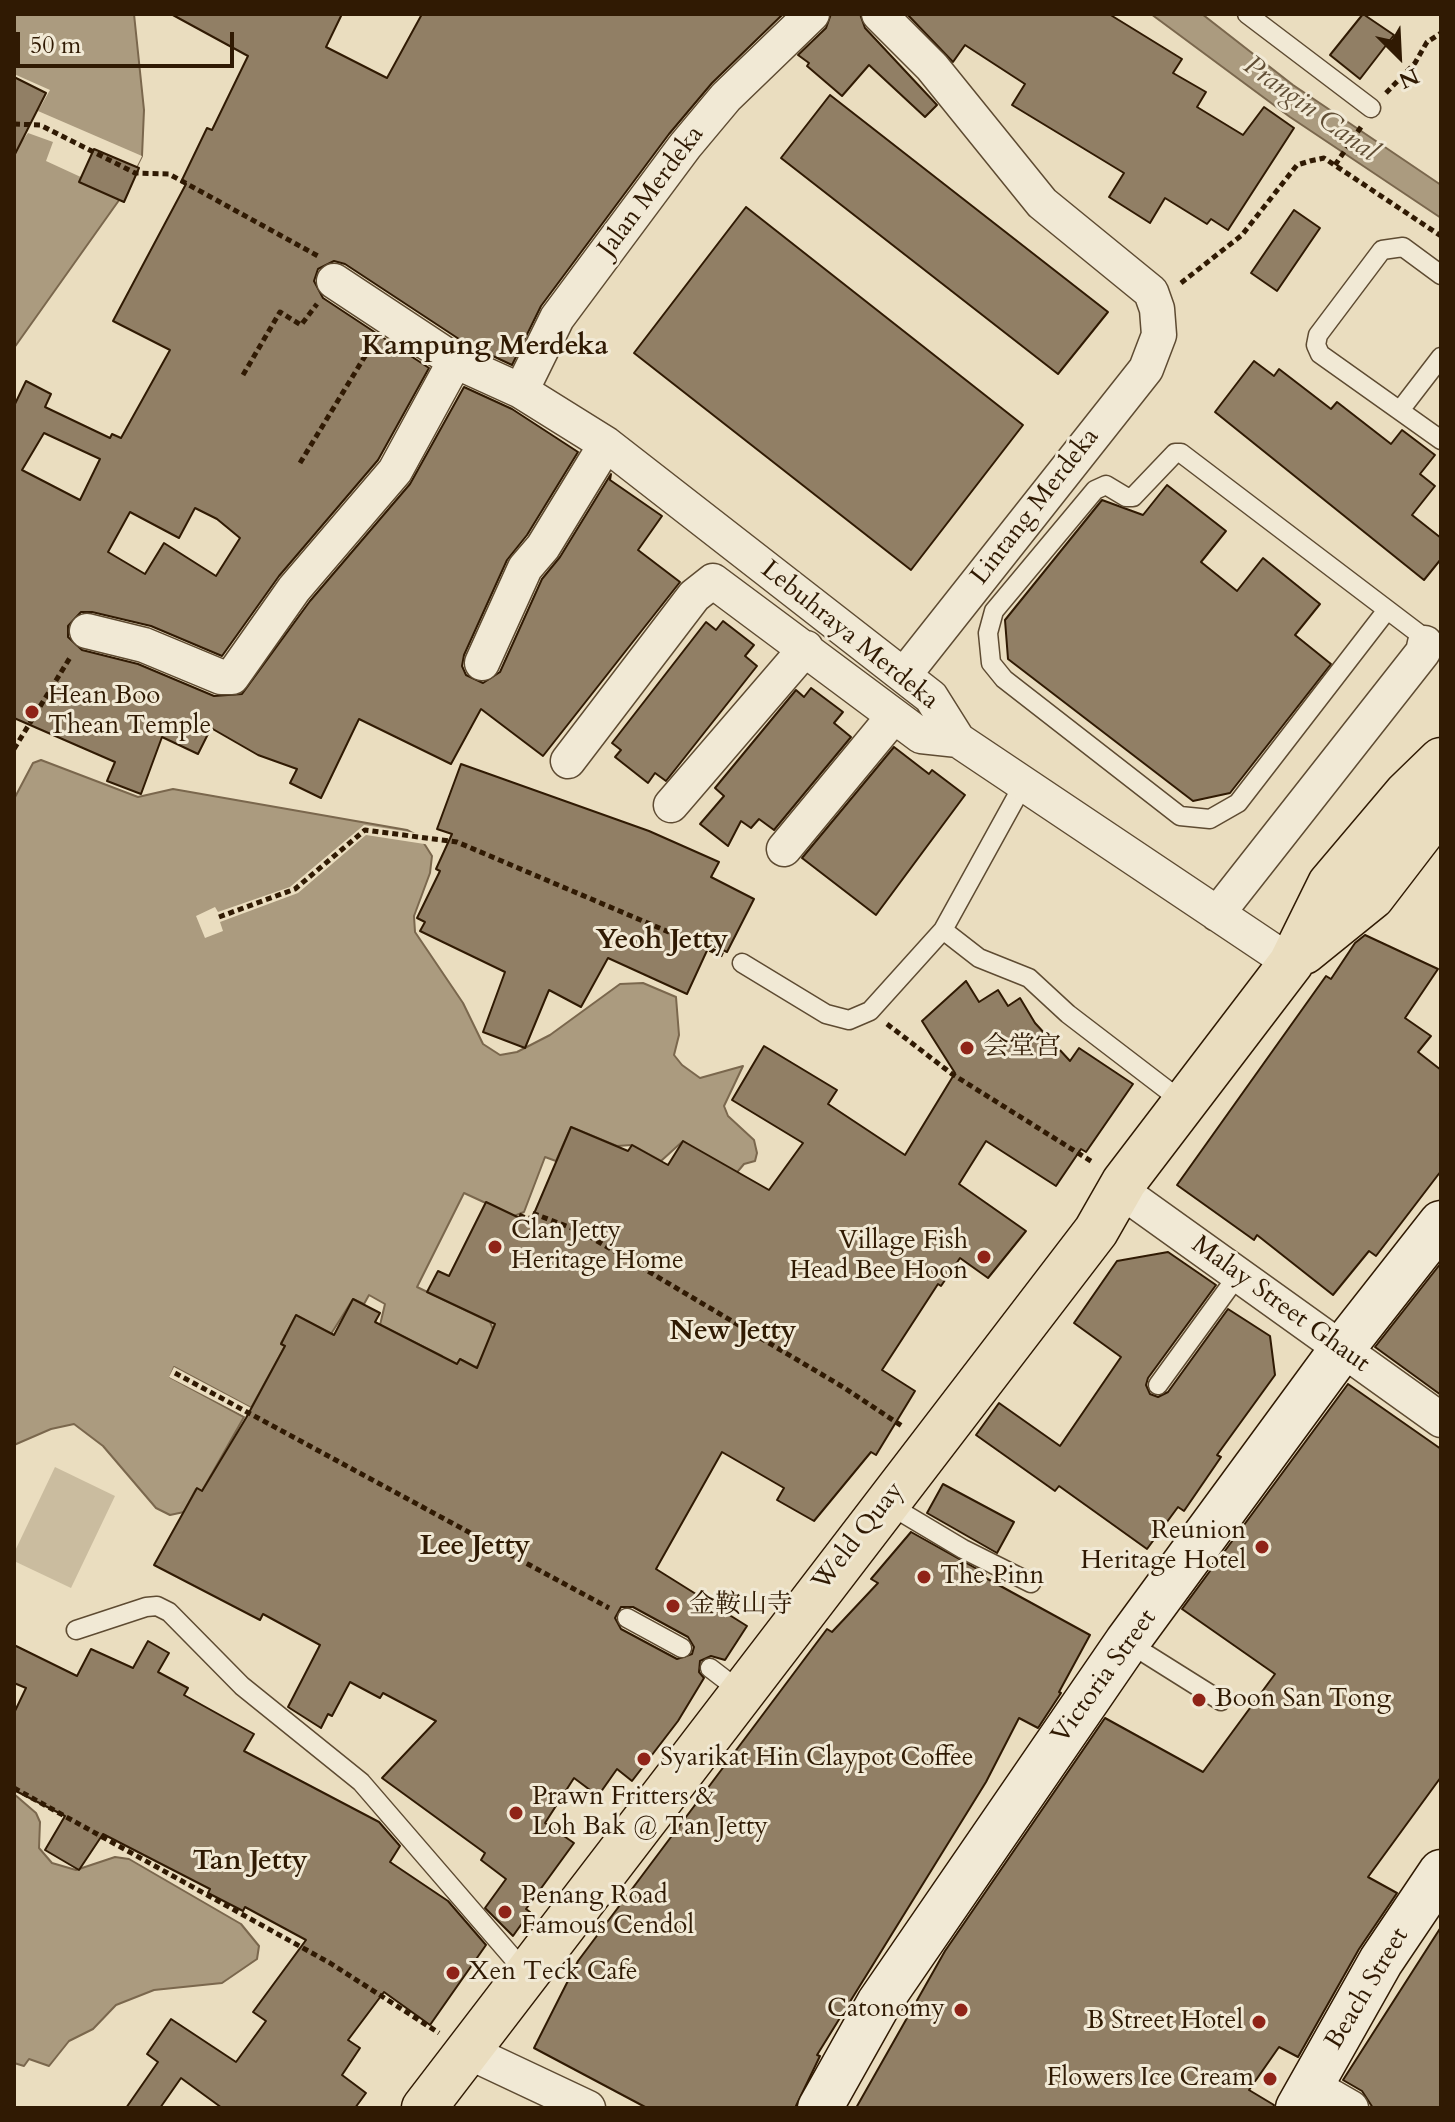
<!DOCTYPE html>
<meta charset="utf-8">
<style>
body{margin:0}
#map{position:relative;width:1455px;height:2122px;overflow:hidden;background:#eaddbf;font-family:Cardo,serif}
canvas{display:block}
.frame{position:absolute;inset:0;border:16px solid #301a03;pointer-events:none}
.north{position:absolute;left:1359px;top:16px;width:80px;height:80px;-webkit-text-stroke:6px #f1e9d5;paint-order:stroke;rotate:156deg;font-size:22px;font-weight:700;line-height:32px;text-align:center;color:#301a03}
.north::after{content:'';display:block;margin:auto;width:28px;height:36px;background:#301a03;clip-path:polygon(50% 0,100% 100%,50% 72%,0 100%)}
.scale{position:absolute;left:16px;top:32px;width:218px;height:36px;box-sizing:border-box;border:4px solid #301a03;border-top:0;padding-left:10px;font-size:24px;line-height:28px;white-space:nowrap;color:#301a03;-webkit-text-stroke:6px #f1e9d5;paint-order:stroke}
</style>
<div id="map">
<canvas width="1455" height="2122"></canvas>
<div class="frame"></div>
<div class="north">N</div>
<div class="scale">50 m</div>
</div>
<script>
const ctx = document.querySelector('canvas').getContext('2d');
ctx.lineJoin = 'round';
function fillPath(path, color) {
  ctx.fillStyle = color;
  ctx.fill(path, 'evenodd');
}
function shape(rows) {
  const path = new Path2D();
  for (const r of rows) {
    path.moveTo(r[0], r[1]);
    for (let i = 2; i < r.length; i += 2) path.lineTo(r[i], r[i + 1]);
  }
  return path;
}
function trace(path, color, width, dash) {
  ctx.strokeStyle = color;
  ctx.lineWidth = width;
  ctx.lineCap = dash ? 'butt' : 'round';
  ctx.setLineDash(dash || []);
  ctx.stroke(path);
}
function label(font, color, halo, rows, align = 'center') {
  ctx.font = font + ' Cardo,"Noto Serif SC",serif';
  ctx.lineWidth = 6;
  ctx.setLineDash([]);
  ctx.textBaseline = 'middle';
  ctx.strokeStyle = halo;
  ctx.fillStyle = color;
  for (const [text, x, y, turn = 0] of rows) {
    ctx.save();
    ctx.translate(x, y);
    ctx.rotate((+turn || 0) * Math.PI / 180);
    ctx.textAlign = isNaN(turn) ? turn : align;
    if (halo) ctx.strokeText(text, 0, 0);
    ctx.fillText(text, 0, 0);
    ctx.restore();
  }
}
fillPath(shape([
 [55,1467,115,1496,71,1588,14,1561,14,1553]
]), '#cabc9f');
const water = shape([
 [14,14,134,14,144,110,142,156,122,196,14,348,14,14],
 [1151,14,1202,14,1293,85,1441,185,1441,218,1290,117,1151,14],
 [41,760,138,797,173,789,407,830,420,837,432,856,430,873,414,916,415,932,463,1003,483,1044,500,1055,517,1052,550,1035,620,984,643,983,676,997,679,1035,674,1055,682,1065,700,1078,743,1066,724,1106,728,1116,754,1140,757,1153,755,1161,744,1164,734,1176,683,1141,661,1161,632,1145,617,1146,571,1127,556,1161,545,1157,524,1212,514,1216,464,1193,417,1287,490,1322,493,1329,482,1364,475,1367,460,1359,441,1393,429,1387,442,1356,380,1325,385,1304,369,1295,364,1304,353,1299,331,1334,296,1316,281,1343,285,1346,251,1408,174,1367,170,1377,244,1417,202,1491,196,1489,184,1512,170,1515,156,1508,103,1446,74,1424,51,1429,14,1445,14,799,33,763,41,760],
 [14,1794,36,1813,40,1822,39,1848,52,1863,76,1870,115,1857,129,1859,241,1924,259,1946,257,1959,222,1983,154,1990,116,2005,93,2029,69,2041,49,2066,29,2059,24,2066,14,2063,14,1794]
]);
fillPath(water, '#ab9b7f');
trace(water, '#7a674d', 2);
fillPath(shape([
 [14,74,50,90,38,111,142,156,122,196,46,161,53,142,28,133,14,152],
 [364,825,423,834,431,845,366,835,298,893,220,922,223,931,205,938,196,916,215,907,218,912,290,887],
 [174,1367,255,1410,249,1412,176,1372,175,1375,246,1413,248,1418,169,1377]
]), '#eaddbf');
const building = shape([
 [171,14,342,14,326,47,387,78,422,14,783,14,712,83,669,134,541,306,512,365,465,343,345,264,334,261,318,269,314,281,323,298,429,368,378,460,279,576,222,656,151,626,92,612,81,612,68,626,68,637,82,650,138,664,214,696,242,694,310,601,410,484,464,387,512,409,578,452,527,535,507,560,464,655,462,666,466,675,483,683,500,672,542,579,560,557,611,474,610,480,662,516,638,550,680,582,543,756,481,709,451,764,359,719,321,798,290,783,297,769,258,755,211,728,198,754,162,737,141,794,107,781,115,762,14,718,14,406,26,381,51,394,45,407,110,438,112,434,121,438,170,350,113,321,186,184,181,182,207,128,212,130,248,56,171,14],
 [44,433,100,459,80,500,22,470,44,433],
 [195,508,217,519,240,538,216,576,164,543,145,574,108,552,130,512,179,538,195,508],
 [831,14,860,14,865,28,937,105,925,117,869,65,842,96,807,66,809,63,798,55,826,28,831,14],
 [907,14,1109,14,1182,59,1173,73,1206,92,1197,107,1243,135,1264,107,1294,128,1228,230,1211,219,1207,224,1165,198,1150,223,1109,197,1124,173,1012,105,1025,84,965,45,953,62,907,14],
 [1363,14,1394,35,1360,79,1330,55,1363,14],
 [14,77,46,93,14,156,14,77],
 [830,95,1108,312,1058,374,781,158,830,95],
 [94,149,139,168,124,202,79,182,94,149],
 [746,207,1023,425,911,570,634,353,746,207],
 [1294,210,1320,228,1277,291,1251,273,1294,210],
 [1254,361,1274,376,1279,369,1331,409,1337,402,1391,444,1402,430,1435,455,1420,474,1435,486,1412,515,1441,538,1441,559,1424,580,1215,412,1254,361],
 [1167,485,1226,531,1201,562,1237,591,1263,558,1320,604,1295,635,1331,664,1230,793,1193,801,1008,659,1005,620,1102,500,1143,515,1167,485],
 [723,621,754,645,745,656,757,666,666,781,655,773,648,783,615,757,621,750,612,743,706,622,716,630,723,621],
 [811,688,843,712,834,723,851,737,774,830,759,819,751,828,741,821,728,846,700,824,724,796,715,788,796,690,804,697,811,688],
 [894,747,929,774,932,770,965,795,876,915,802,858,894,747],
 [461,764,649,831,719,862,711,877,754,899,727,952,710,944,687,994,608,958,581,1007,549,990,525,1048,483,1032,505,972,420,931,425,922,417,918,440,871,436,869,452,834,437,829,461,764],
 [1365,935,1438,969,1405,1018,1431,1036,1418,1052,1441,1070,1441,1171,1376,1256,1369,1251,1333,1295,1257,1235,1254,1240,1177,1185,1326,976,1331,979,1355,943,1365,935],
 [966,981,979,1002,998,990,1008,1006,1020,998,1035,1023,1070,1061,1079,1048,1133,1084,1086,1152,1081,1149,1056,1186,986,1141,959,1184,1026,1231,988,1278,960,1258,941,1286,938,1284,882,1370,915,1391,876,1455,871,1452,814,1521,777,1500,784,1488,722,1452,656,1569,747,1626,725,1660,711,1656,700,1661,699,1672,704,1678,678,1721,632,1781,617,1769,598,1796,574,1778,545,1823,574,1843,526,1909,530,1912,513,1936,485,1908,506,1879,481,1860,485,1853,382,1778,436,1721,383,1693,380,1698,350,1682,332,1716,328,1714,321,1728,288,1707,320,1645,263,1614,260,1620,154,1565,197,1488,202,1491,246,1418,285,1346,281,1344,296,1315,334,1335,353,1299,380,1313,375,1322,457,1364,460,1359,477,1368,495,1324,427,1292,438,1271,449,1276,486,1202,530,1223,571,1127,628,1151,632,1145,668,1165,683,1141,769,1190,803,1143,732,1100,764,1046,837,1090,828,1104,905,1155,955,1073,922,1021,966,981],
 [621,1607,633,1607,688,1637,694,1647,692,1654,677,1659,621,1629,615,1618,621,1607],
 [1168,1252,1216,1285,1148,1378,1146,1385,1150,1394,1158,1397,1168,1392,1228,1309,1270,1336,1275,1375,1217,1455,1221,1457,1184,1511,1178,1507,1147,1549,1059,1486,1055,1491,976,1435,999,1403,1060,1446,1121,1357,1074,1323,1117,1261,1168,1252],
 [1441,1263,1441,1395,1375,1347,1441,1263],
 [1348,1384,1441,1449,1441,1777,1368,1877,1397,1893,1359,1949,1298,2057,1279,2047,1249,2090,1274,2105,1273,2108,856,2108,945,1951,1105,1718,1203,1772,1275,1674,1182,1609,1348,1384],
 [943,1484,1014,1522,997,1553,927,1513,943,1484],
 [911,1532,986,1574,984,1577,1090,1635,1059,1692,1061,1693,1038,1728,1019,1718,986,1782,817,2055,820,2056,795,2108,647,2108,534,2048,578,1961,827,1629,832,1632,878,1583,871,1579,911,1532],
 [148,1641,169,1653,158,1672,188,1688,184,1695,254,1734,244,1751,379,1822,400,1846,390,1862,448,1901,486,1945,430,2025,384,1992,348,2040,360,2048,342,2075,366,2093,355,2108,222,2108,181,2078,160,2108,126,2108,158,2062,147,2054,171,2019,236,2062,266,2021,253,2012,306,1940,245,1907,243,1911,208,1893,210,1889,103,1834,79,1870,45,1850,65,1816,14,1790,14,1713,26,1688,14,1683,14,1645,77,1676,91,1649,133,1668,148,1641],
 [1441,1927,1441,2108,1373,2108,1362,2091,1343,2080,1441,1927]
]);
fillPath(building, '#917f65');
trace(building, '#301a03', 2);
const lane = shape([
 [1247,14,1371,108],
 [1441,275,1403,247,1382,250,1318,335,1316,345,1320,354,1441,440],
 [1401,409,1441,357],
 [1387,610,1238,803,1210,819,1180,816,1004,679,991,663,988,633,994,611,1095,490,1106,485,1126,497,1133,497,1175,453,1181,453,1418,633,1425,643],
 [943,930,979,958,1029,978,1068,1014,1183,1102],
 [742,963,826,1014,849,1020,870,1011,943,930,1023,785],
 [1158,1385,1238,1275],
 [886,1503,963,1549,1031,1583],
 [627,1618,682,1648],
 [76,1630,146,1607,157,1606,169,1612,242,1686,361,1782,526,1973],
 [1127,1642,1221,1701],
 [710,1668,740,1691]
]);
const street = shape([
 [879,14,932,67,1042,203,1151,292,1157,309,1159,335,1146,369,904,675],
 [334,281,455,361],
 [521,391,557,318,685,146,726,97,812,14],
 [87,631,144,645,221,677,232,677,294,589,395,471,455,361,521,391,606,444,931,697,958,740,1291,963],
 [482,663,525,568,543,547,606,444],
 [568,761,694,596,713,581,921,736,958,740],
 [671,805,806,648],
 [784,849,894,716],
 [1217,914,1423,652,1425,643],
 [1120,1190,1441,1420],
 [467,2051,588,2108],
 [1311,2085,1351,2108]
]);
const secondary = shape([
 [820,2108,879,2003,1127,1642,1342,1349,1441,1223],
 [1298,2108,1381,1961,1441,1872]
]);
const primary = shape([
 [1304,952,1372,897,1441,807],
 [424,2108,1096,1231,1124,1182,1291,963,1330,884,1407,793,1441,760]
]);
trace(lane, '#5e4b32', 21);
trace(street, '#5e4b32', 37);
trace(secondary, '#301a03', 47);
trace(primary, '#301a03', 47);
trace(shape([
 [1386,93,1415,63,1427,42,1441,33],
 [14,124,40,125,135,173,169,174,318,256],
 [1335,165,1361,127],
 [1181,283,1242,235,1297,165,1310,161,1324,158,1441,236],
 [243,375,280,312,301,325,317,304],
 [300,463,373,343],
 [14,749,71,656],
 [219,917,295,889,365,830,457,842,723,955],
 [887,1024,952,1074,1094,1163],
 [519,1215,530,1220,532,1213,582,1232,843,1387,902,1426],
 [175,1373,609,1608],
 [14,1788,330,1963,439,2033]
]), '#301a03', 5, [6, 4]);
trace(lane, '#f1e9d5', 18);
trace(street, '#f1e9d5', 34);
trace(secondary, '#f1e9d5', 44);
trace(primary, '#eaddbf', 44);
for (const [x, y, r, color] of [
 [32,712,8,"#8f2418"],
 [967,1048,8,"#8f2418"],
 [495,1247,8,"#8f2418"],
 [984,1257,8,"#8f2418"],
 [1262,1547,8,"#8f2418"],
 [924,1577,8,"#8f2418"],
 [673,1606,8,"#8f2418"],
 [1199,1700,8,"#8f2418"],
 [644,1759,8,"#8f2418"],
 [516,1813,8,"#8f2418"],
 [505,1912,8,"#8f2418"],
 [453,1973,8,"#8f2418"],
 [961,2010,8,"#8f2418"],
 [1259,2022,8,"#8f2418"],
 [1270,2079,8,"#8f2418"]
]) {
  const dot = new Path2D();
  dot.arc(x, y, r, 0, 2 * Math.PI);
  ctx.fillStyle = color;
  ctx.fill(dot);
  trace(dot, '#f1e9d5', 3);
}
label('26px', '#301a03', '#f1e9d5', [
 ["Jalan Merdeka",652,192,-53],
 ["Lintang Merdeka",1036,507,-52],
 ["Lebuhraya Merdeka",849,636,39],
 ["Malay Street Ghaut",1280,1305,36],
 ["Weld Quay",859,1537,-52],
 ["Victoria Street",1105,1677,-54],
 ["Beach Street",1368,1989,-59]
]);
label('26px', '#301a03', '#f1e9d5', [
 ["Hean Boo",48,697],
 ["Thean Temple",48,727],
 ["会堂宫",983,1048],
 ["Clan Jetty",511,1232],
 ["Heritage Home",511,1262],
 ["Village Fish",968,1242,"right"],
 ["Head Bee Hoon",968,1272,"right"],
 ["Reunion",1246,1532,"right"],
 ["Heritage Hotel",1246,1562,"right"],
 ["The Pinn",940,1577],
 ["金鞍山寺",689,1606],
 ["Boon San Tong",1215,1700],
 ["Syarikat Hin Claypot Coffee",660,1759],
 ["Prawn Fritters &",532,1798],
 ["Loh Bak @ Tan Jetty",532,1828],
 ["Penang Road",521,1897],
 ["Famous Cendol",521,1927],
 ["Xen Teck Cafe",469,1973],
 ["Catonomy",945,2010,"right"],
 ["B Street Hotel",1243,2022,"right"],
 ["Flowers Ice Cream",1254,2079,"right"]
], 'left');
label('italic 28px', '#614e35', '#f1e9d5', [
 ["Prangin Canal",1310,110,36]
]);
label('bold 28px', '#301a03', '#f1e9d5', [
 ["Kampung Merdeka",485,348],
 ["Yeoh Jetty",662,942],
 ["New Jetty",733,1333],
 ["Lee Jetty",475,1548],
 ["Tan Jetty",250,1863]
]);
</script>
